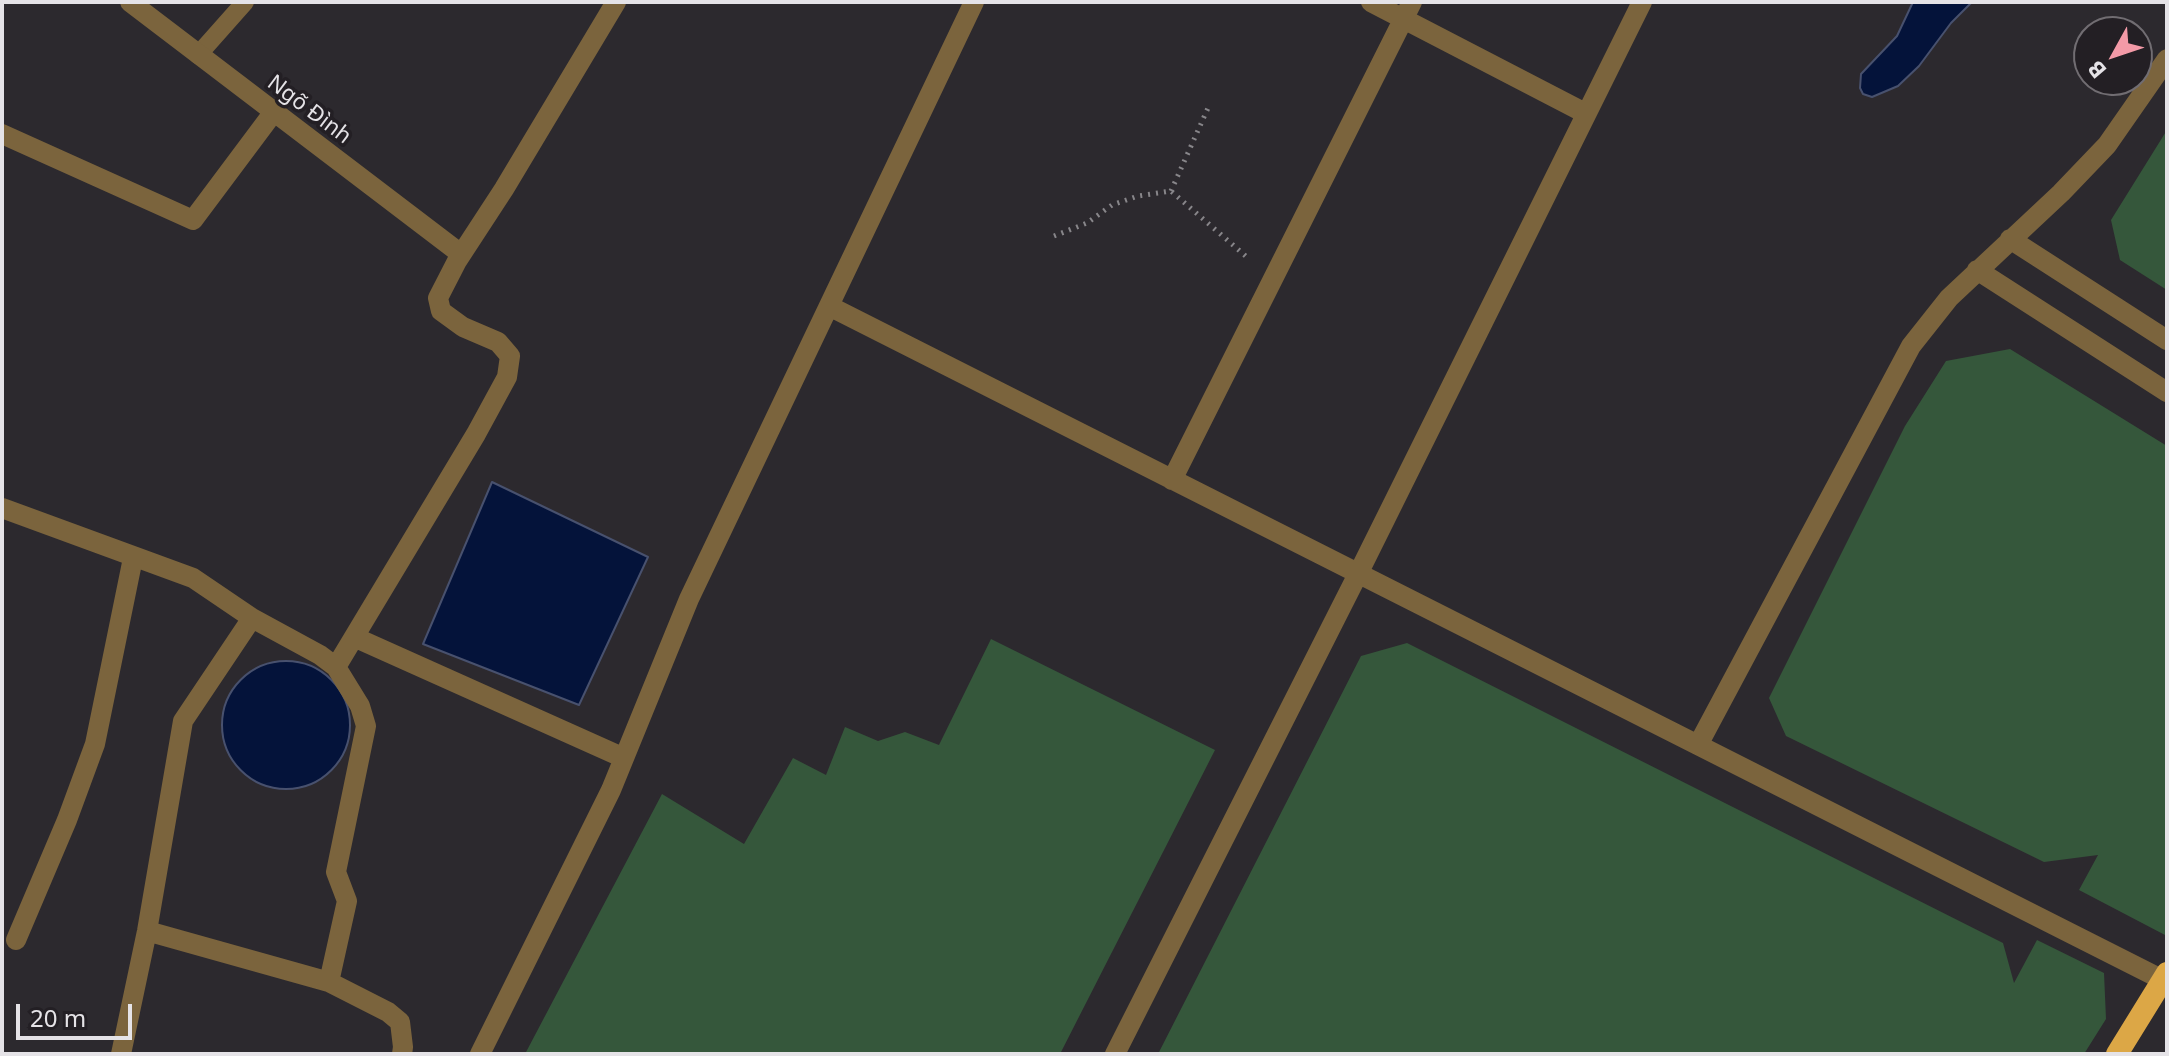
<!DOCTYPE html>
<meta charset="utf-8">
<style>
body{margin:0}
#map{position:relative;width:2169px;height:1056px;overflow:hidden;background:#2c292e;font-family:"Noto Sans",sans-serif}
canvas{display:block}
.frame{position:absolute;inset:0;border:4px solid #e5e3e7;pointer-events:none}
.north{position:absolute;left:2073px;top:16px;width:80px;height:80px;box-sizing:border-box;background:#231f24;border:2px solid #716d72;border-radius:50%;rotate:230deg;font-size:22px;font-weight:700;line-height:32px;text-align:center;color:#e5e3e7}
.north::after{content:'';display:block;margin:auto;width:28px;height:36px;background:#f39aa7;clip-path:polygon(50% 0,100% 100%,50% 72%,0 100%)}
.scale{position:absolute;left:16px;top:1004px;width:116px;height:36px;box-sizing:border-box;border:4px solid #e5e3e7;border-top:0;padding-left:10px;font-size:24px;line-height:28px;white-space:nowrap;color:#e5e3e7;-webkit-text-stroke:6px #231f24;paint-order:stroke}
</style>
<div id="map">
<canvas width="2169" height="1056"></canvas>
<div class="frame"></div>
<div class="north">B</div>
<div class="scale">20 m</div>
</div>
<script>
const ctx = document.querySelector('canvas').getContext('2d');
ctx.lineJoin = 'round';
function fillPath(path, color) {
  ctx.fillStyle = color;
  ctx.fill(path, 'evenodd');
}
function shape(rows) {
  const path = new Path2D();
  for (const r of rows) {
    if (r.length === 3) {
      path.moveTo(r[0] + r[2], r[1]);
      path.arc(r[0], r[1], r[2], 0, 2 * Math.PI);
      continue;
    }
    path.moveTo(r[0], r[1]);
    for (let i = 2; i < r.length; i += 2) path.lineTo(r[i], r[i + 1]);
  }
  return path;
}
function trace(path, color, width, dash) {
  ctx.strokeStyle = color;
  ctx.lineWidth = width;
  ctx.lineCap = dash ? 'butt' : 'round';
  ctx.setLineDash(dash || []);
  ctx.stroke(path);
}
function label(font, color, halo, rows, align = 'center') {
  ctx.font = font + ' "Noto Sans",sans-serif';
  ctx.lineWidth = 7;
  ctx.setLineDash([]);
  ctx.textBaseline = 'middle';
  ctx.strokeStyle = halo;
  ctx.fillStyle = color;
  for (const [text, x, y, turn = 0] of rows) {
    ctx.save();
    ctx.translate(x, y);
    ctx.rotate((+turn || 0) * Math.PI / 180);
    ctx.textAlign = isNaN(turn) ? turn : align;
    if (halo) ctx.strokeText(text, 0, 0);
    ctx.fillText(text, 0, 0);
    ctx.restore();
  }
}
fillPath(shape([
 [2167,130,2167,290,2120,260,2111,220],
 [2010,349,2167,446,2165,935,2079,890,2098,855,2044,862,1786,736,1769,698,1905,426,1946,361],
 [991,639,1215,750,1060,1054,525,1054,662,794,744,844,793,758,826,775,845,727,878,741,905,732,939,745],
 [1407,643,2003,943,2014,983,2037,940,2104,973,2106,1019,2084,1054,1158,1054,1361,656]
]), '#35573b');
const water = shape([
 [1913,2,1972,2,1951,23,1919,66,1898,86,1872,97,1863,94,1860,88,1861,74,1897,36,1913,2],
 [492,482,648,557,579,705,423,644,492,482],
 [286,725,64]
]);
fillPath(water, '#04133a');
trace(water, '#48516e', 2);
trace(shape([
 [1171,191,1208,108],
 [1054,236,1087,223,1112,205,1138,196,1171,191,1249,259]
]), '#88868a', 5, [2, 6]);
trace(shape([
 [198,55,245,2]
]), '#7b643d', 18);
trace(shape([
 [130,2,461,254],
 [1371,2,1585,113],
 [2,134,193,220,273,113],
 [2010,239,2167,340],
 [1977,270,2167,392],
 [829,306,2163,980],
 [1172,480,1412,2],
 [2,508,193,578,252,618,320,655,336,667,360,706,366,726,336,872,347,901,329,982],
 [354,637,624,758],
 [336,667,476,434,507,377,510,356,498,342,463,327,441,311,438,298,457,261,504,189,616,2],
 [1698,745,1911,346,1949,298,2061,193,2107,145,2167,59],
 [147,931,329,982,388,1012,400,1022,403,1047,402,1054],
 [16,940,67,820,95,744,133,558],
 [121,1054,147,931,183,721,252,618],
 [480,1054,611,790,689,599,974,2],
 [1115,1054,1361,568,1642,2]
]), '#7b643d', 20);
trace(shape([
 [2117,1054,2167,973]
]), '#dca746', 22);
label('22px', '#e5e3e7', '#231f24', [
 ["Ngõ Đình",309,110,37]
]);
</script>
